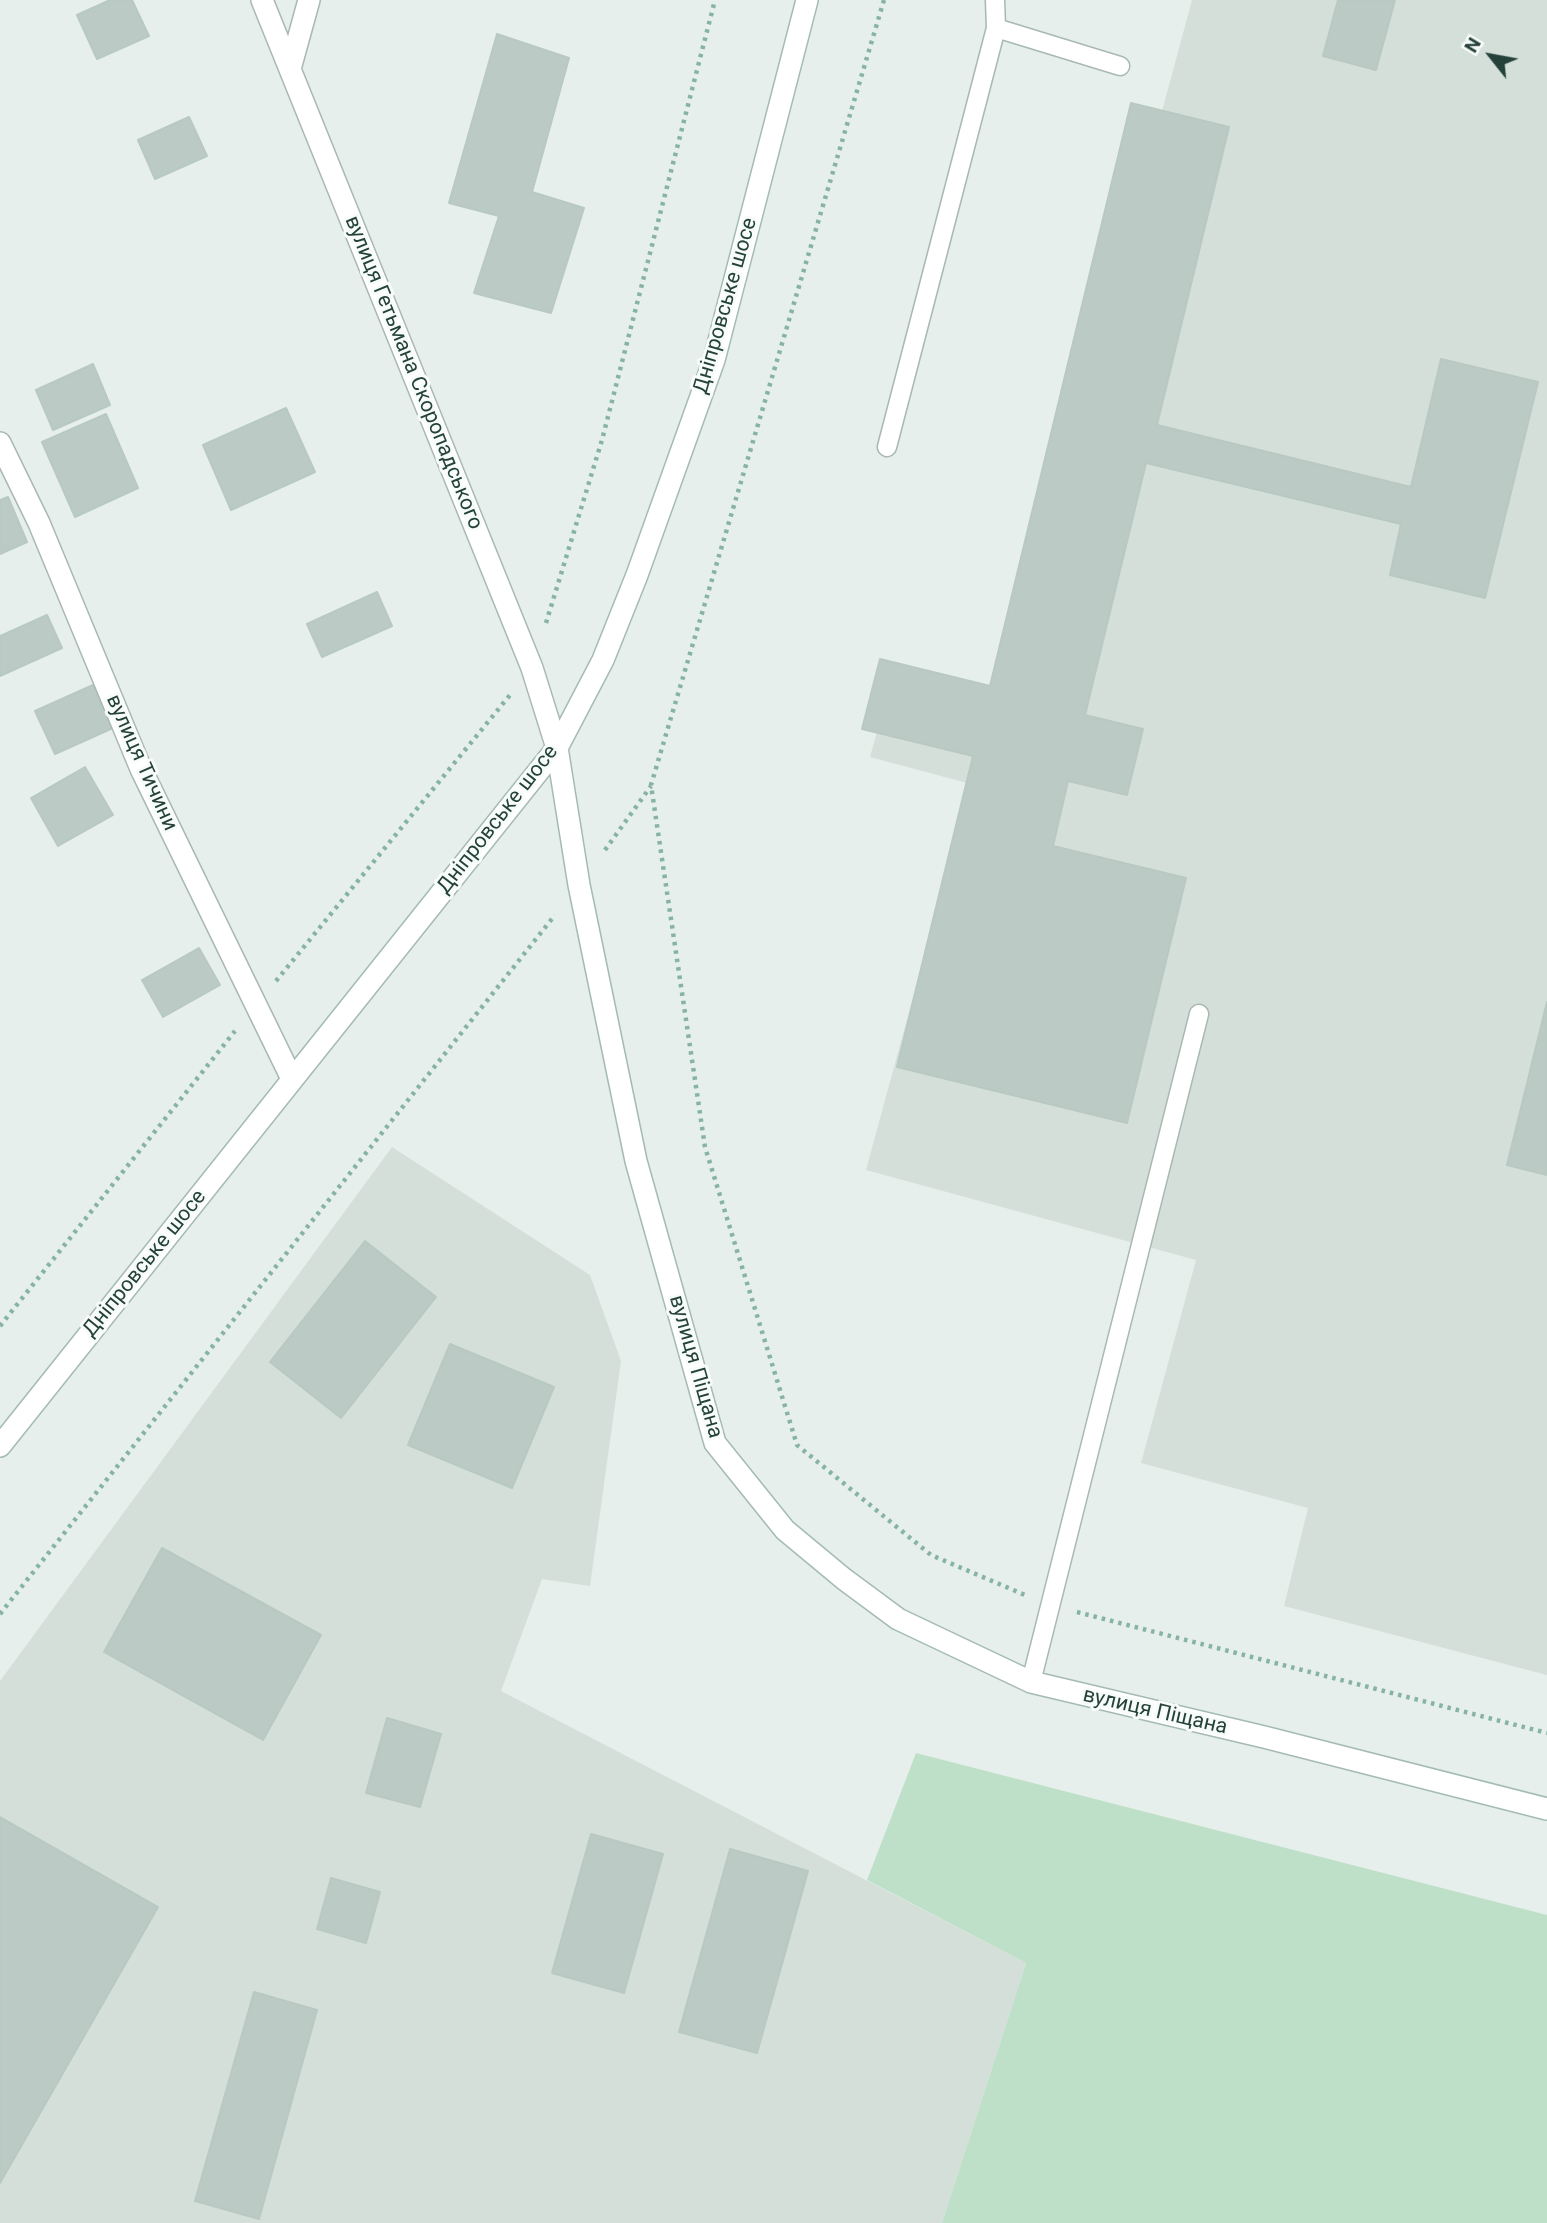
<!DOCTYPE html>
<meta charset="utf-8">
<style>
body{margin:0}
#map{position:relative;width:1547px;height:2223px;overflow:hidden;background:#e6efeb;font-family:Roboto,sans-serif}
canvas{display:block}
.north{position:absolute;left:1456px;top:21px;width:70px;height:70px;-webkit-text-stroke:5px #f7fbf9;paint-order:stroke;rotate:301deg;font-size:19px;font-weight:700;line-height:28px;text-align:center;color:#24423a}
.north::after{content:'';display:block;margin:auto;width:24px;height:32px;background:#24423a;clip-path:polygon(50% 0,100% 100%,50% 72%,0 100%)}
</style>
<div id="map">
<canvas width="1547" height="2223"></canvas>
<div class="north">N</div>
</div>
<script>
const ctx = document.querySelector('canvas').getContext('2d');
ctx.lineJoin = 'round';
function fillPath(path, color) {
  ctx.fillStyle = color;
  ctx.fill(path, 'evenodd');
}
function shape(rows) {
  const path = new Path2D();
  for (const r of rows) {
    path.moveTo(r[0], r[1]);
    for (let i = 2; i < r.length; i += 2) path.lineTo(r[i], r[i + 1]);
  }
  return path;
}
function trace(path, color, width, dash) {
  ctx.strokeStyle = color;
  ctx.lineWidth = width;
  ctx.lineCap = dash ? 'butt' : 'round';
  ctx.setLineDash(dash || []);
  ctx.stroke(path);
}
function label(font, color, halo, rows, align = 'center') {
  ctx.font = font + ' Roboto,sans-serif';
  ctx.lineWidth = 6;
  ctx.setLineDash([]);
  ctx.textBaseline = 'middle';
  ctx.strokeStyle = halo;
  ctx.fillStyle = color;
  for (const [text, x, y, turn = 0] of rows) {
    ctx.save();
    ctx.translate(x, y);
    ctx.rotate((+turn || 0) * Math.PI / 180);
    ctx.textAlign = isNaN(turn) ? turn : align;
    if (halo) ctx.strokeText(text, 0, 0);
    ctx.fillText(text, 0, 0);
    ctx.restore();
  }
}
fillPath(shape([
 [1192,0,1547,0,1547,1675,1284,1606,1308,1508,1141,1463,1196,1260,866,1170,971,784,870,757,894,671,1003,701],
 [392,1147,590,1275,621,1361,590,1586,542,1579,501,1691,1026,1963,942,2223,0,2223,0,1681]
]), '#d4dfda');
fillPath(shape([
 [916,1753,1547,1915,1547,2223,942,2223,1026,1963,867,1880]
]), '#bfe0c8');
const building = shape([
 [110,0,132,0,149,36,97,59,77,15,110,0],
 [1338,0,1395,0,1376,70,1323,56,1338,0],
 [497,34,569,58,532,192,584,208,551,313,474,293,499,216,449,203,497,34],
 [1131,103,1229,127,1157,425,1411,487,1441,359,1538,382,1485,598,1390,575,1401,524,1146,463,1085,715,1143,729,1127,795,1068,781,1053,846,1186,878,1127,1123,897,1067,973,756,862,729,880,659,990,686,1131,103],
 [189,117,207,156,155,179,138,140,189,117],
 [93,364,110,405,53,430,36,390,93,364],
 [286,408,315,472,231,510,203,445,286,408],
 [106,414,138,488,75,517,42,442,106,414],
 [8,497,27,542,0,554,0,500,8,497],
 [377,592,392,626,322,657,307,624,377,592],
 [47,615,62,648,0,676,0,636,47,615],
 [93,685,113,728,55,754,35,711,93,685],
 [85,767,113,815,58,846,31,798,85,767],
 [199,948,220,985,163,1017,142,980,199,948],
 [1547,1002,1547,1175,1507,1165,1547,1002],
 [365,1241,436,1297,341,1418,270,1362,365,1241],
 [450,1344,554,1387,512,1488,408,1445,450,1344],
 [162,1548,321,1635,263,1740,104,1652,162,1548],
 [387,1718,441,1734,420,1807,366,1793,387,1718],
 [0,1817,158,1907,0,2183,0,1817],
 [591,1834,663,1854,624,1993,552,1973,591,1834],
 [730,1849,808,1871,757,2053,679,2032,730,1849],
 [331,1878,380,1892,366,1943,317,1929,331,1878],
 [254,1992,317,2010,259,2219,195,2201,254,1992]
]);
fillPath(building, '#bbcac4');
trace(building, '#b8c9c2', 2);
const lane = shape([
 [996,28,1120,66],
 [887,447,996,28,995,0],
 [1031,1682,1199,1014]
]);
const street = shape([
 [262,0,532,668,557,748],
 [290,69,309,0],
 [0,443,39,523,141,769,292,1079]
]);
const secondary = shape([
 [557,748,579,885,636,1161,715,1443,785,1530,844,1579,898,1619,1031,1682,1264,1737,1547,1809],
 [0,1446,557,748,603,660,637,575,714,360,807,0]
]);
trace(lane, '#a8b8b2', 21);
trace(street, '#a8b8b2', 24);
trace(secondary, '#a4bbb3', 24);
trace(shape([
 [884,0,651,785,705,1147,797,1445,931,1555,1025,1595],
 [546,623,602,440,715,0],
 [605,850,651,786],
 [276,981,510,695],
 [0,1326,235,1031],
 [1077,1612,1547,1733],
 [0,1614,555,915]
]), '#86b3a5', 4.5, [3.5, 5]);
trace(lane, '#fff', 18);
trace(street, '#fff', 21);
trace(secondary, '#fff', 21);
label('21px', '#24423a', '#f7fbf9', [
 ["Дніпровське шосе",726,306,-74],
 ["вулиця Гетьмана Скоропадського",413,373,68],
 ["вулиця Тичини",141,763,66],
 ["Дніпровське шосе",498,820,-52],
 ["Дніпровське шосе",145,1264,-51],
 ["вулиця Піщана",695,1367,74],
 ["вулиця Піщана",1155,1712,13]
]);
</script>
